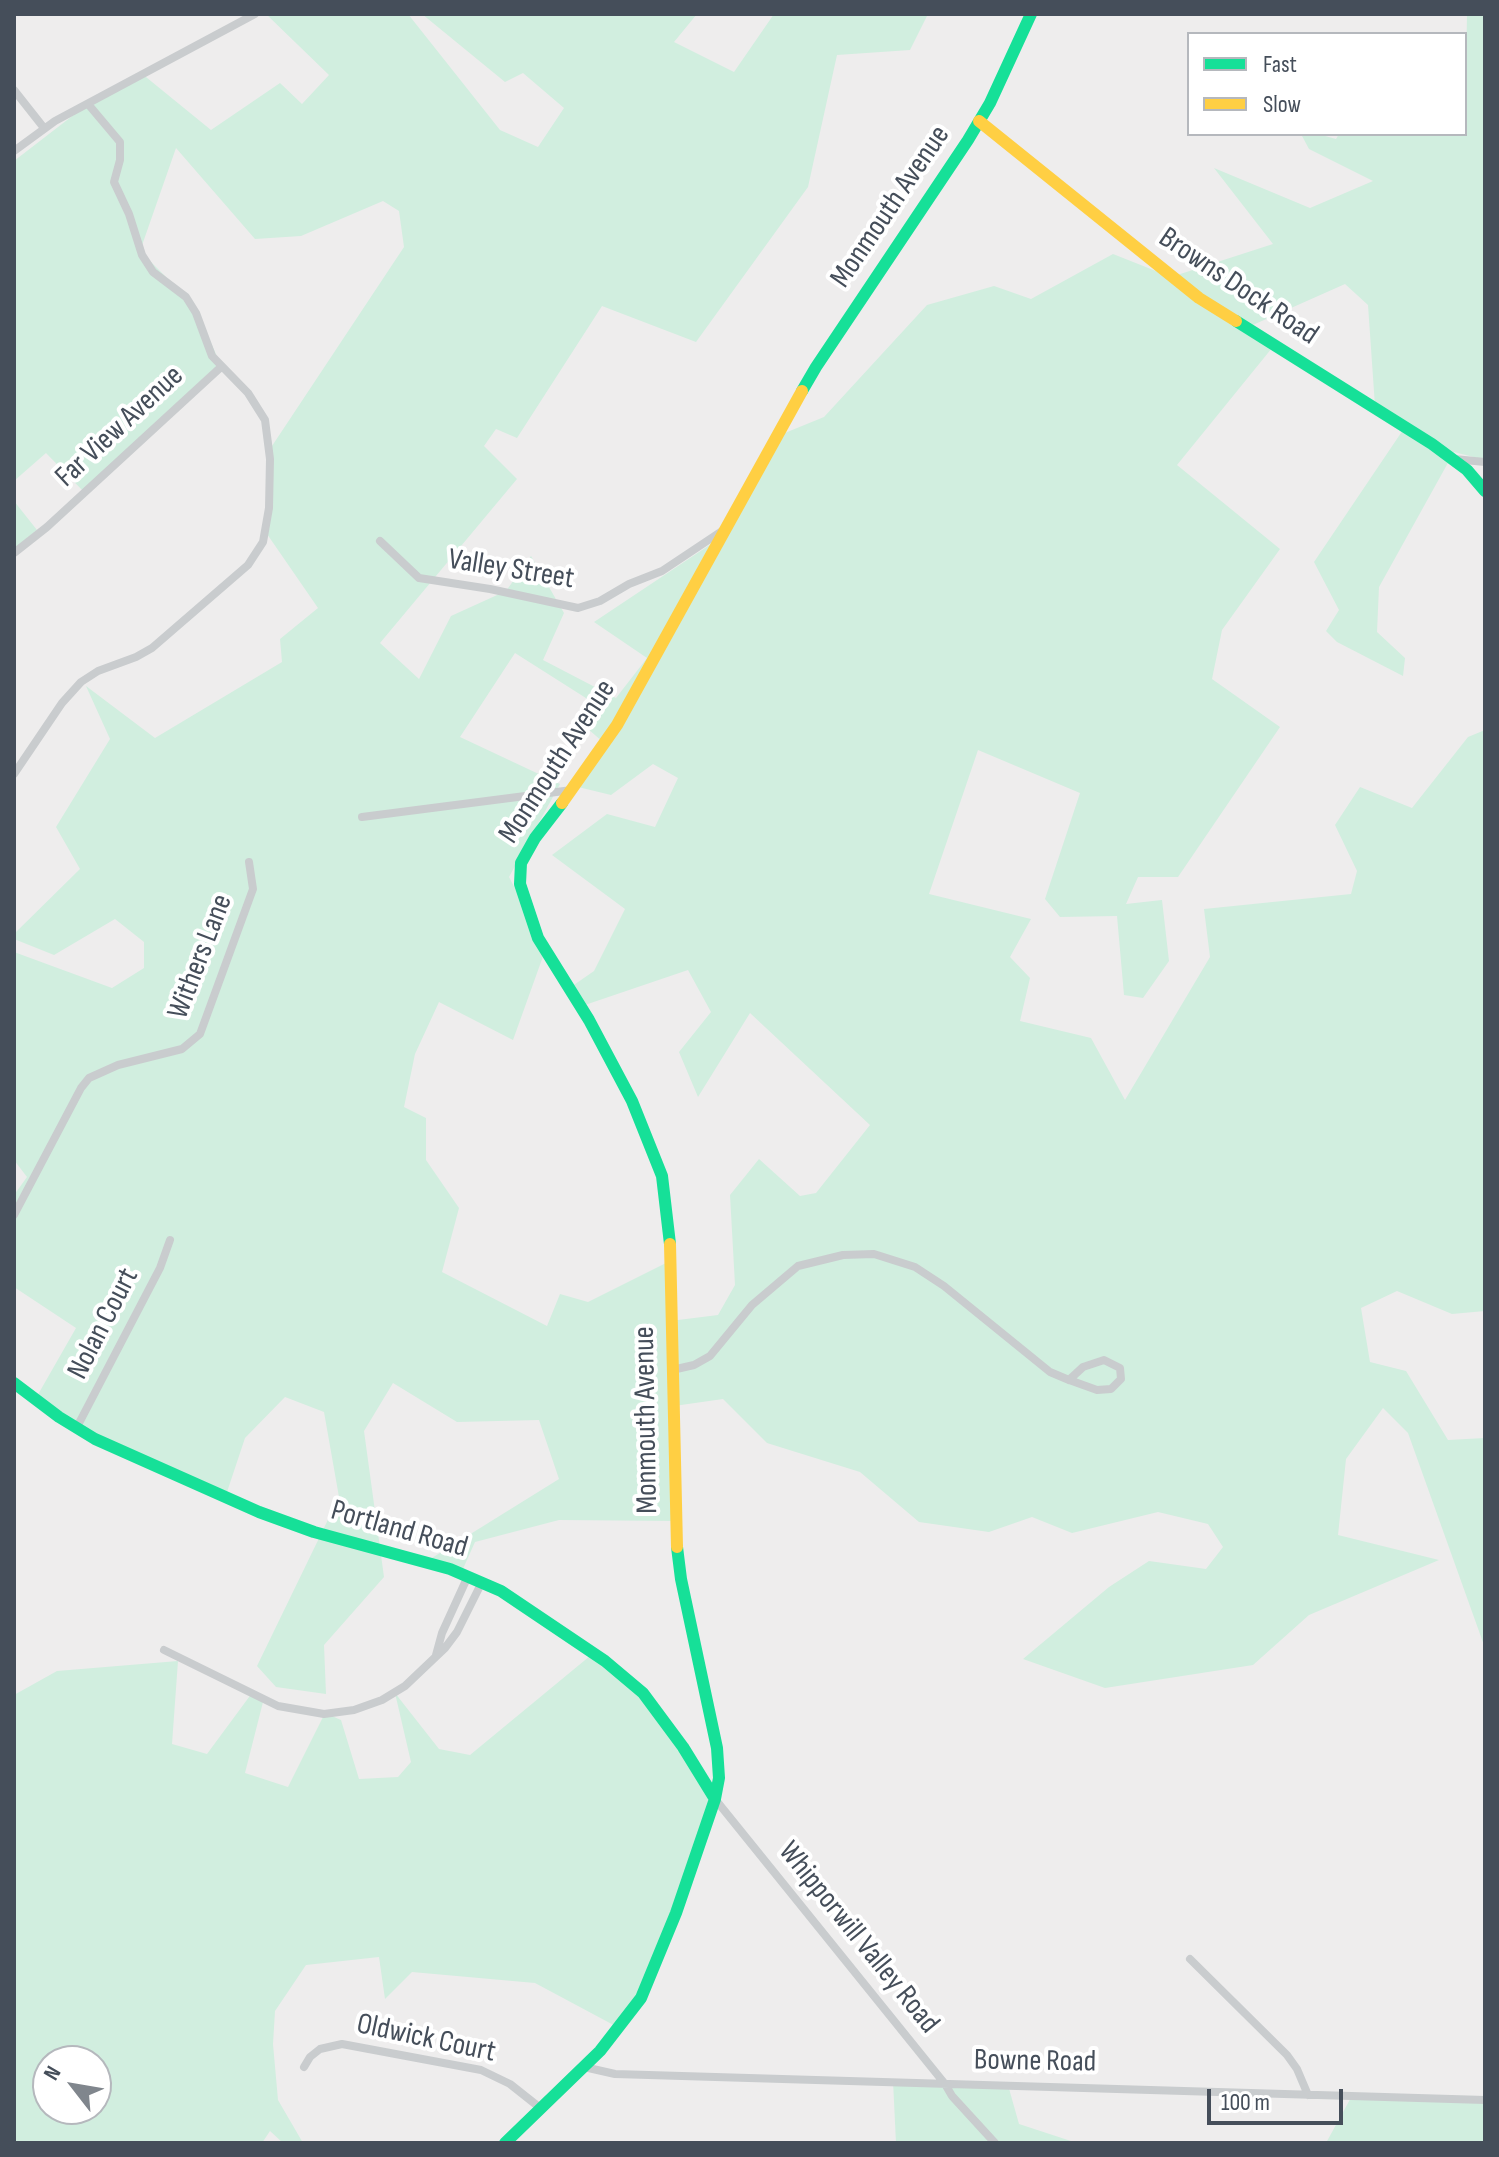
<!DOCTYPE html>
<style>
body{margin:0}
#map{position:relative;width:1499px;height:2157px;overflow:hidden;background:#eeeded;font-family:"Sofia Sans Condensed",sans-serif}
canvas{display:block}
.frame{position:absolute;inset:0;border:16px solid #454e5a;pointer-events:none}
.legend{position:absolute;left:1187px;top:32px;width:280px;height:104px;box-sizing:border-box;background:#fff;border:2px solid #b5b8bd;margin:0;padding:10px 14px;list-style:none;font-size:24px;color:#454e5a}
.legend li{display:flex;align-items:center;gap:16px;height:40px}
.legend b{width:40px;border:2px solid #b5b8bd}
.north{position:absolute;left:32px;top:2045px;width:80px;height:80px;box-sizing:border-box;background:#fff;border:2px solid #b5b8bd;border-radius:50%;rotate:301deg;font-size:22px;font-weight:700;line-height:32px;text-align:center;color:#454e5a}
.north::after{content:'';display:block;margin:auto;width:28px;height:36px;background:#80868d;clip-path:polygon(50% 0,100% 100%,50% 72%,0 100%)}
.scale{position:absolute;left:1207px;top:2089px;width:136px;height:36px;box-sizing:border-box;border:4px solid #454e5a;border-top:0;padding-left:10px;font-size:24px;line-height:28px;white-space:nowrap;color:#454e5a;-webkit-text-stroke:6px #fff;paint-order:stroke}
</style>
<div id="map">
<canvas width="1499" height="2157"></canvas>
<div class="frame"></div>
<ul class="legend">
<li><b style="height:10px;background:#16e098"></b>Fast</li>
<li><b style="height:10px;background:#ffcf43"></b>Slow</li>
</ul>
<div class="north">N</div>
<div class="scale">100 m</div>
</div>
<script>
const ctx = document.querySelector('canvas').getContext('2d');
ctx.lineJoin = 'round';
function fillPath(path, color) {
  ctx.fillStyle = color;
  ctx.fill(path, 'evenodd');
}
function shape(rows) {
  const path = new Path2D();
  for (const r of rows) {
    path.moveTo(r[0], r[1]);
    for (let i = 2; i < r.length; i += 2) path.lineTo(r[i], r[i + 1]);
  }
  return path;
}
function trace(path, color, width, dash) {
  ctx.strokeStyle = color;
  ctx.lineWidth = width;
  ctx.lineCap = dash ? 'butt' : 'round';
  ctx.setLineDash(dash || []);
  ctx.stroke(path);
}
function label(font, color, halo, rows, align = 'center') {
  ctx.font = font + ' "Sofia Sans Condensed",sans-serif';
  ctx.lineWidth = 8;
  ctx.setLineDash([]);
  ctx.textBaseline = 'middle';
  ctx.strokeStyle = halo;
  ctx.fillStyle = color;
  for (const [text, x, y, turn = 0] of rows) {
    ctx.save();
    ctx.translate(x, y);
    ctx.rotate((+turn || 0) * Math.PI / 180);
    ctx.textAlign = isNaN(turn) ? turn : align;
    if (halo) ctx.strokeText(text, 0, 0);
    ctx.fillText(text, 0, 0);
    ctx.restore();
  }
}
fillPath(shape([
 [266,14,408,14,500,130,538,147,564,108,523,73,505,82,422,14,697,14,674,42,734,72,774,14,928,14,910,50,837,55,808,187,696,342,602,306,517,438,496,429,484,446,517,479,380,643,419,679,451,616,506,591,531,556,564,613,543,660,616,698,647,658,594,622,720,538,775,437,824,417,927,305,994,286,1031,299,1113,254,1171,277,1273,244,1214,168,1310,208,1373,181,1309,149,1301,134,1318,134,1336,139,1339,134,1465,134,1467,14,1485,14,1485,460,1454,452,1379,587,1377,632,1405,658,1403,676,1337,642,1326,631,1339,610,1314,562,1405,427,1375,406,1368,305,1345,284,1246,328,1272,348,1177,465,1280,549,1222,630,1212,679,1280,727,1178,877,1138,877,1126,904,1162,900,1169,961,1143,998,1124,995,1117,916,1060,917,1045,899,1080,793,978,750,929,894,1031,919,1010,957,1030,978,1020,1021,1091,1038,1125,1100,1210,957,1204,909,1351,894,1357,871,1335,825,1360,787,1412,808,1468,737,1485,730,1485,1311,1452,1314,1397,1291,1361,1308,1370,1362,1406,1371,1448,1440,1485,1438,1485,1648,1408,1433,1383,1408,1346,1459,1338,1535,1439,1560,1309,1615,1253,1665,1105,1688,1023,1659,1109,1587,1149,1561,1206,1569,1223,1547,1208,1524,1158,1512,1072,1533,1032,1517,989,1532,919,1522,860,1472,767,1443,723,1399,674,1406,675,1521,559,1520,475,1542,462,1571,427,1561,559,1479,539,1420,457,1422,393,1383,364,1431,384,1577,324,1645,326,1694,276,1687,257,1666,339,1497,324,1412,285,1397,245,1438,226,1495,86,1436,36,1398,76,1328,14,1287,14,1195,27,1177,14,1160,14,952,112,988,144,968,144,942,115,919,54,955,14,939,14,934,80,869,56,827,110,739,86,686,155,738,282,662,280,639,318,608,267,534,270,449,404,247,399,211,383,201,301,236,255,239,176,148,140,251,194,305,220,363,83,491,46,453,14,481,14,161,93,100,141,73,211,130,280,83,302,104,329,75],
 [515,653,589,700,588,729,603,742,574,786,611,795,653,764,678,778,655,827,607,814,552,855,625,909,594,971,568,989,579,1007,688,970,711,1012,679,1052,698,1097,750,1013,870,1125,816,1193,800,1196,759,1159,730,1195,735,1285,718,1315,670,1321,668,1262,588,1302,560,1294,547,1326,442,1272,459,1208,426,1160,426,1118,404,1107,415,1054,439,1002,513,1040,546,948,509,877,560,784,460,737],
 [14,501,37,530,14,549],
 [596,1651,652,1698,712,1798,656,1968,621,2029,535,1983,412,1972,385,1999,379,1957,306,1965,275,2011,273,2044,278,2100,303,2143,283,2143,270,2131,262,2143,14,2143,14,1695,57,1671,178,1661,172,1744,207,1754,252,1693,263,1702,245,1773,288,1787,325,1713,341,1720,359,1779,398,1777,411,1762,395,1693,439,1749,470,1755],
 [48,2061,96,2061,96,2109,48,2109],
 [893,2081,1008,2085,1019,2124,1077,2143,896,2143],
 [1353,2094,1485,2098,1485,2143,1326,2143]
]), '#d1eedf');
trace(shape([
 [14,90,44,128],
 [14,151,55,121,255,14],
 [1454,459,1485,462],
 [380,541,419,578,490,589,578,608,600,601,629,584,662,571,725,529],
 [14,553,47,527,221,367],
 [14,774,62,703,81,682,98,671,136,657,152,648,248,565,263,542,269,508,270,459,265,420,248,393,212,356,196,313,186,297,153,272,142,255,129,214,114,182,120,160,120,142,88,104],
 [362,817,572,790],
 [14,1215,81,1088,89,1078,118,1065,182,1049,200,1034,253,889,249,862],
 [672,1370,694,1365,710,1356,752,1305,798,1266,843,1255,874,1254,915,1267,944,1286,1050,1372,1069,1380,1072,1381,1097,1390,1111,1389,1121,1379,1120,1368,1104,1360,1083,1367,1069,1380],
 [77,1427,160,1268,170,1240],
 [164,1650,278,1706,324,1714,354,1710,382,1700,405,1686,445,1648,457,1632,482,1582],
 [436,1655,442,1633,468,1576],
 [715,1799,945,2084,952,2096,995,2143],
 [1190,1959,1287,2055,1297,2069,1308,2095],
 [304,2067,310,2057,320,2049,342,2044,481,2070,510,2084,539,2107],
 [584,2067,615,2074,1485,2100]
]), '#c9ccce', 8);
trace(shape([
 [1236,321,1432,444,1467,470,1485,491],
 [802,391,816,367,968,140,990,103,1031,14],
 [562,803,535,838,521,863,520,884,538,938,589,1020,632,1101,662,1176,670,1244],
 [14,1383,59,1417,95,1439,259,1512,314,1532,450,1569,501,1591,605,1661,643,1693,683,1747,715,1799],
 [505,2143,600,2051,641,1998,676,1913,715,1799,719,1778,717,1748,681,1579,677,1547]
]), '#16e098', 12);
trace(shape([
 [979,121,1199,298,1236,321],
 [562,803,617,725,802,391],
 [670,1244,677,1547]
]), '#ffcf43', 12);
label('30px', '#454e5a', '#fff', [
 ["Monmouth Avenue",891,207,-56],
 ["Browns Dock Road",1238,287,34],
 ["Far View Avenue",120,427,-43],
 ["Valley Street",511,570,9],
 ["Monmouth Avenue",558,762,-57],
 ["Withers Lane",201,957,-69],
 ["Nolan Court",104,1324,-63],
 ["Monmouth Avenue",647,1420,-91],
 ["Portland Road",399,1530,16],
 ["Whipporwill Valley Road",858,1938,51],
 ["Oldwick Court",426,2039,12],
 ["Bowne Road",1035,2062,1]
]);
</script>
